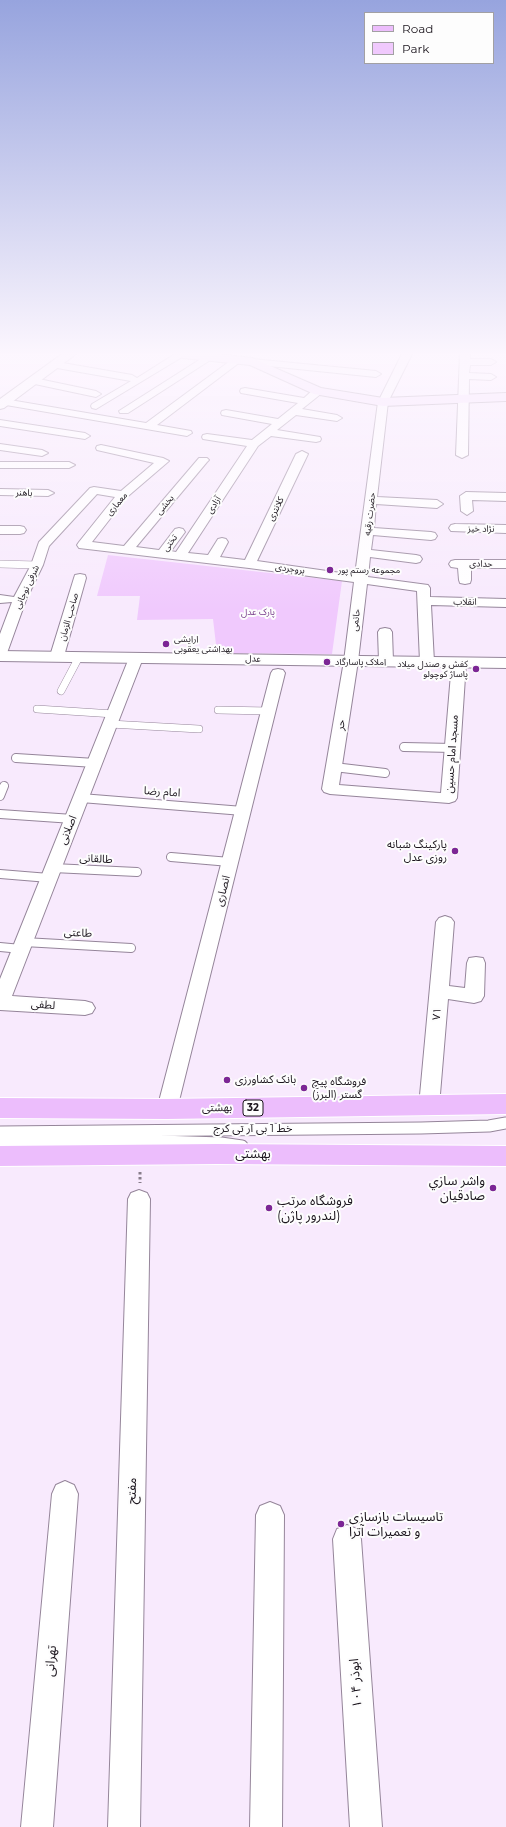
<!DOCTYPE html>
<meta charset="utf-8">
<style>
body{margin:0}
#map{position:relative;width:506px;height:1827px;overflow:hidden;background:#f8eafd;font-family:Montserrat,sans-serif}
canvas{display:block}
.legend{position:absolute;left:364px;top:12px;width:130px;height:52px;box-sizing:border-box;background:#fdfdfd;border:1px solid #a2a0a3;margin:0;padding:5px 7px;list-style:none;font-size:12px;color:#1a141c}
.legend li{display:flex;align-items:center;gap:8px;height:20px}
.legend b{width:20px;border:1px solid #a2a0a3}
</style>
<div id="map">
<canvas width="506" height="1827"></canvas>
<ul class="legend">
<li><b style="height:5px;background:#ecbdfc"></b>Road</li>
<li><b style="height:11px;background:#f0c9fd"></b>Park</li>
</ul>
</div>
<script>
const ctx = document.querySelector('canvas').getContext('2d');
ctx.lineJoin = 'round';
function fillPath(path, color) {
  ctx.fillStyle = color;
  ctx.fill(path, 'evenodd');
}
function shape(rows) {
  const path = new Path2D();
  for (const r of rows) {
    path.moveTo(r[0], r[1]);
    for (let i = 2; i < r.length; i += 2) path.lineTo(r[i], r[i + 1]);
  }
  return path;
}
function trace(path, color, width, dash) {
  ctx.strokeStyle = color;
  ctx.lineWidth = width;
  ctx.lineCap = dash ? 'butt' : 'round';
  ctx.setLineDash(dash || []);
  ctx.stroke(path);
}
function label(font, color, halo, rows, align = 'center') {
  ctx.font = font + ' Montserrat,"Noto Sans Arabic",sans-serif';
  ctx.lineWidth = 4;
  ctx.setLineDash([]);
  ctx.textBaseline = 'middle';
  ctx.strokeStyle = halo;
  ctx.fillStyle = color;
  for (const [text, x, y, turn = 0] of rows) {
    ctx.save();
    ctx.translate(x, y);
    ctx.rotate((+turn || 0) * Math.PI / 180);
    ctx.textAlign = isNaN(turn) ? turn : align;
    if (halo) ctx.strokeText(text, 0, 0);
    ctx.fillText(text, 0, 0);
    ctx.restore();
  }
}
fillPath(shape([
 [108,555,342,581,332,654,217,653,213,619,137,620,140,596,97,596]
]), '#f0c9fd');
const serviceFar2 = shape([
 [0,564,37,565],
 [61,691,79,657],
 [37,709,114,714],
 [218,710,269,711],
 [110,724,199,729]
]);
const serviceFar1 = shape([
 [404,747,453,748],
 [16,758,95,763],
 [334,767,385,773],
 [0,796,4,786],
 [81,798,243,811],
 [0,814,73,819],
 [171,857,230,862],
 [53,868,137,872],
 [0,874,49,878],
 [24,942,131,948],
 [0,947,21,949]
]);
const service = shape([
 [0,1132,421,1128,489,1126,506,1123],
 [0,1141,128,1140,221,1143,242,1146]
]);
const minor = shape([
 [175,354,187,354,96,409,92,408,91,406,92,404,131,381,57,368,52,365,57,362,132,375,137,378,175,354],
 [402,354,412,354,388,402,377,497,437,500,443,504,437,508,376,504,374,528,431,532,435,533,437,536,435,539,431,540,373,535,371,550,416,555,420,556,422,559,420,562,416,563,370,557,368,577,428,585,430,588,430,597,506,599,506,607,431,605,434,662,432,665,427,666,422,665,420,662,417,591,367,584,358,661,339,785,441,793,452,662,454,659,459,658,464,659,466,662,457,798,455,801,449,803,330,794,324,792,322,789,344,661,354,582,249,568,79,548,77,545,79,542,115,497,97,494,49,546,43,565,26,600,7,653,5,656,0,657,0,634,12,602,0,603,0,595,14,597,31,565,39,542,90,488,94,487,121,491,154,463,97,450,96,448,97,446,101,445,163,458,169,461,127,497,92,542,124,546,199,458,207,458,209,460,207,462,136,547,159,550,175,529,179,528,183,529,185,532,171,551,176,552,247,446,203,439,202,437,203,435,207,434,252,440,272,424,222,415,221,413,222,411,226,410,278,419,298,403,241,393,240,391,241,389,245,388,304,398,314,389,322,389,323,391,322,393,302,409,337,415,342,418,337,421,296,415,277,430,320,437,321,439,320,441,316,442,271,436,258,446,188,553,208,555,218,539,222,538,226,539,228,542,220,557,245,560,296,454,302,451,308,454,257,561,355,575,378,402,402,354],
 [460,354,470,354,470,359,491,359,496,362,491,365,470,365,469,373,491,374,496,377,491,380,469,379,468,455,462,458,456,455,460,354],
 [207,355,213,355,215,357,128,413,120,413,119,411,207,355],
 [237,357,242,360,240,362,157,425,191,431,192,433,187,436,0,404,0,400,4,399,146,423,234,358,237,357],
 [252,359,376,371,381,374,376,377,249,364,247,362,252,359],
 [34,378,96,391,101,394,96,397,30,383,29,381,34,378],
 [0,420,85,433,90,436,85,439,0,426,0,420],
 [0,444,42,450,48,453,42,456,0,450,0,444],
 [0,462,69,462,75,465,69,468,0,468,0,462],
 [0,489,48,490,54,493,48,496,0,495,0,489],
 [466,492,506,493,506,501,472,500,473,511,467,515,461,511,460,496,466,492],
 [455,524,506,525,506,533,451,531,449,528,451,525,455,524],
 [0,526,20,526,24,527,26,530,24,533,20,534,0,534,0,526],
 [455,560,506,560,506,568,471,568,471,580,470,583,465,584,460,583,459,580,458,568,451,567,449,564,451,561,455,560],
 [80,574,85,575,86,578,64,656,62,659,52,659,50,656,74,578,75,575,80,574],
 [385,628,390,629,392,632,393,661,391,664,386,665,381,664,379,661,378,632,380,629,385,628],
 [136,654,141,655,143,658,12,996,85,1001,92,1003,95,1008,92,1013,85,1015,0,1010,0,979,129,658,131,655,136,654],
 [278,669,283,670,285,673,177,1109,174,1115,167,1117,160,1115,157,1109,271,673,273,670,278,669],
 [445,916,451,918,454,922,449,986,465,988,467,963,469,958,476,957,483,958,485,963,484,996,481,1001,474,1003,448,999,439,1106,436,1112,429,1114,422,1112,419,1106,436,922,439,918,445,916],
 [139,1190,147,1193,150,1199,140,1827,108,1827,128,1199,131,1193,139,1190],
 [65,1481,74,1485,78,1494,53,1827,21,1827,52,1494,56,1485,65,1481],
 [270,1502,280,1506,284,1515,282,1827,250,1827,256,1515,260,1506,270,1502],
 [347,1525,357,1529,361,1539,382,1827,350,1827,333,1539,337,1529,347,1525]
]);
const tertiary = shape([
 [62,354,76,354,4,408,0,409,0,399,62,354],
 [0,651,506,658,506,668,0,661,0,651]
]);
const secondary = shape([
 [177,354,217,354,252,358,321,388,383,398,506,393,506,401,383,406,314,394,250,365,183,358,177,354]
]);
const primary = shape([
 [506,1094,506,1114,167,1119,0,1118,0,1098,167,1099,506,1094],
 [217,1144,506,1146,506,1166,217,1164,0,1166,0,1146,217,1144]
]);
trace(serviceFar2, '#95859a', 8);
trace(serviceFar1, '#95859a', 10);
trace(service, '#95859a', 13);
trace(minor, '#95859a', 2);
trace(tertiary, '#95859a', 2);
trace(secondary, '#95859a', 2);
trace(primary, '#fff', 2);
trace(shape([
 [140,1172,140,1183]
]), '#877d8a', 3, [2.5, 2.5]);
trace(serviceFar2, '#fff', 7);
trace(serviceFar1, '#fff', 8);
trace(service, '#fff', 11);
fillPath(minor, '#fff');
fillPath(tertiary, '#fff');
fillPath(secondary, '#f6defe');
fillPath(primary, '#ecbdfc');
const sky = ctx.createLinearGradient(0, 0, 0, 610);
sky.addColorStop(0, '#97a4de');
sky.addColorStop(0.58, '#fcf6fe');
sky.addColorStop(1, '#fcf6fe00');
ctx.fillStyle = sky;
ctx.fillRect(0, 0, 506, 610);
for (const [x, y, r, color] of [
 [330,570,4,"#7c2695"],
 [166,644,4,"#7c2695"],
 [327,662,4,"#7c2695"],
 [476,669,4,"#7c2695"],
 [455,851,4,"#7c2695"],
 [227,1080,4,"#7c2695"],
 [304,1088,4,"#7c2695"],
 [493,1188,4,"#7c2695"],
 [269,1208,4,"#7c2695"],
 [341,1524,4,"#7c2695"]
]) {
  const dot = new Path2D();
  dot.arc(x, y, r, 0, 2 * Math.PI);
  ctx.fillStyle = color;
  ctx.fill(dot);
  trace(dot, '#fdfdfd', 1.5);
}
label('9px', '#1a141c', '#fdfdfd', [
 ["باهنر",24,493,1],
 ["معماری",117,504,-49],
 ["بخشی",165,505,-50],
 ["آزادی",214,505,-57],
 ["کلانتری",276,509,-64],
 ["حضرت رقیه",370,514,-83],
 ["نژاد خیز",481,529,1],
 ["تختی",170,543,-52],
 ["حدادی",481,564,1],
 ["بروجردی",290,569,8],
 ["شرفی نوجانی",27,587,-65],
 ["انقلاب",465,602,1],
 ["صاحب الزمان",69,617,-74],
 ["حاتمی",356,620,-83],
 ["عدل",253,659,1]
]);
label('9px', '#1a141c', '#fdfdfd', [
 ["مجموعه رستم پور",338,570],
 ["ارایشی",174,639],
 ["بهداشتی یعقوبی",174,649],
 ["املاک پاسارگاد",335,662],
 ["کفش و صندل میلاد",468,664,"right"],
 ["پاساژ کوچولو",468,674,"right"]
], 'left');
label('9px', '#763a89', '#fdfdfd', [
 ["پارک عدل",258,612]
]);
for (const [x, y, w] of [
 [253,1108,20]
]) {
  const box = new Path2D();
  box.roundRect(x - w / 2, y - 8, w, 16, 3);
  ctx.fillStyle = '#fdfdfd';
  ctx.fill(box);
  trace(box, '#1a141c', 1);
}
label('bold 10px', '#1a141c', null, [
 ["32",253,1108]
]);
label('11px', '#1a141c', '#fdfdfd', [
 ["حر",341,725,-81],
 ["مسجد امام حسین",452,754,-86],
 ["امام رضا",162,792,4],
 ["اصلانی",68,830,-68],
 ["طالقانی",96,859,3],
 ["انصاری",223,891,-76],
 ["طاعتی",78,933,3],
 ["لطفی",43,1005,5],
 ["۷۱",437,1014,-85],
 ["بهشتى",217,1108,-1],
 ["خط 1 بی آر تی کرج",253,1129]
]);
label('11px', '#1a141c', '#fdfdfd', [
 ["پارکینگ شبانه",447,845,"right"],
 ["روزی عدل",447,858,"right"],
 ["بانک کشاورزی",235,1080],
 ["فروشگاه پیچ",312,1082],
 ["گستر (البرز)",312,1095]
], 'left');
label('13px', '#1a141c', '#fdfdfd', [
 ["بهشتی",253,1154],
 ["مفتح",132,1491,-89],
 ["تهرانی",51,1661,-85],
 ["ابوذر ۱۰۴",356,1683,-94]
]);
label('13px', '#1a141c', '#fdfdfd', [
 ["واشر سازي",485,1181,"right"],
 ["صادقیان",485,1196,"right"],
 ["فروشگاه مرتب",277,1201],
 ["(لندرور پاژن)",277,1216],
 ["تاسیسات بازسازی",349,1517],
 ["و تعمیرات آترا",349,1532]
], 'left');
</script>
